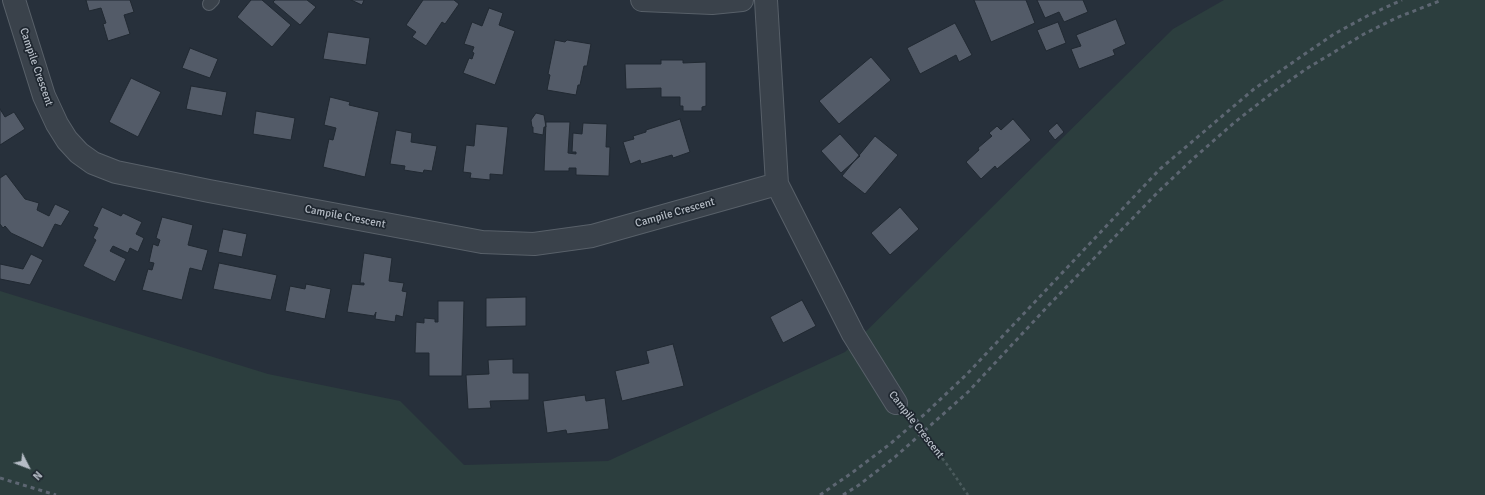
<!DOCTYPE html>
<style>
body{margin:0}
#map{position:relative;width:1485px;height:495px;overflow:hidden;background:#27303b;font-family:Signika,sans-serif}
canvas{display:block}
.north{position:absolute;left:8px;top:447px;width:40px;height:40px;-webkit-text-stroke:3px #1f2730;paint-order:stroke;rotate:132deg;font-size:11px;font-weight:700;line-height:16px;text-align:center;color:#b6bdc6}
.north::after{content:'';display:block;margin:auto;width:14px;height:18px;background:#b6bdc6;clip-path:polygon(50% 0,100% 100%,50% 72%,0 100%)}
</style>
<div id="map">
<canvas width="1485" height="495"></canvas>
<div class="north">N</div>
</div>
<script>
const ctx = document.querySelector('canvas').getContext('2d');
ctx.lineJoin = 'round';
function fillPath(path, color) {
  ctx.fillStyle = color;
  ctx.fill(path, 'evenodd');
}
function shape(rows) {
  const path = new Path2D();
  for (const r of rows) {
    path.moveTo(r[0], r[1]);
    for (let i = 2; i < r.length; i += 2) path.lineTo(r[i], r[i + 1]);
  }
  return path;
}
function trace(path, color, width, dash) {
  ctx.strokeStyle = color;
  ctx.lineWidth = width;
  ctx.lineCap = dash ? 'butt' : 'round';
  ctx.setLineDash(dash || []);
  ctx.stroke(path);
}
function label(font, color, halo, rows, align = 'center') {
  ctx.font = font + ' Signika,sans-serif';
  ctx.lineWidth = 3.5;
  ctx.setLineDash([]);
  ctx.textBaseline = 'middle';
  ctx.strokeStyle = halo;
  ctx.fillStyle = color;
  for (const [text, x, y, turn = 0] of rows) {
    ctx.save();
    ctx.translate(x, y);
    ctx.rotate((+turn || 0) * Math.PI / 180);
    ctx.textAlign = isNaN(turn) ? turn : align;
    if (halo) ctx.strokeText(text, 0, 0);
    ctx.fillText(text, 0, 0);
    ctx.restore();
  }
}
fillPath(shape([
 [1224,0,1485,0,1485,495,0,495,0,291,268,374,400,401,464,465,608,461,845,352,1173,29]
]), '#2c3e3e');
const building = shape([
 [86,0,130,0,134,12,124,15,130,34,108,41,103,24,106,23,101,8,89,11,86,0],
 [251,0,262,0,291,25,272,47,237,17,251,0],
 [275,0,307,0,316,7,300,25,273,2,275,0],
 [351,0,364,0,362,5,351,0],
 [423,0,454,0,459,4,445,24,442,22,426,46,412,37,416,32,406,25,423,0],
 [974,0,1026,0,1035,23,991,42,974,0],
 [1037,0,1083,0,1088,12,1064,22,1059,12,1045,18,1037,0],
 [489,8,503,13,499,25,515,31,495,85,463,73,469,58,472,59,474,53,472,52,474,47,464,44,472,22,482,26,489,8],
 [1116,19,1126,44,1113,50,1115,55,1079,69,1071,49,1081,46,1076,35,1116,19],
 [1058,22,1066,43,1046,51,1037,30,1058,22],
 [955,23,972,55,959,62,956,55,920,74,907,48,955,23],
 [328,32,370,38,366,65,323,59,328,32],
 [555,40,565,42,567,40,591,44,587,66,584,66,580,85,578,85,576,95,547,90,550,75,548,74,555,40],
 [190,48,218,59,210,78,182,68,190,48],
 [871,57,891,80,839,124,819,101,871,57],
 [661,60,683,60,683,63,706,62,706,106,702,107,702,111,683,111,683,106,680,106,680,97,661,97,661,88,626,89,625,64,661,64,661,60],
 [131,78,161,92,138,137,109,122,131,78],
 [191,86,227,92,222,116,186,109,191,86],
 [330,97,350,102,349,105,379,112,365,177,323,167,329,139,333,140,336,128,324,125,330,97],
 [0,109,5,117,14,112,25,129,0,145,0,109],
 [256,111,295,118,291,140,253,134,256,111],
 [536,113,544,115,546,127,544,127,543,135,533,133,533,127,532,127,531,120,536,113],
 [680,119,690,152,673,158,672,155,641,164,640,160,630,164,623,142,634,139,633,136,646,132,646,130,680,119],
 [1013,119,1031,140,997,169,995,166,981,179,966,162,979,150,978,148,992,136,989,133,997,126,1001,130,1013,119],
 [546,122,570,122,568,153,576,154,576,152,572,152,573,133,582,134,583,123,607,124,606,147,610,147,609,176,576,175,576,168,569,168,569,171,544,171,546,122],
 [1057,123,1064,132,1055,140,1048,131,1057,123],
 [476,124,508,127,503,175,490,174,490,180,470,178,471,173,463,172,466,145,474,146,476,124],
 [396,130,412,133,411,142,437,146,432,171,424,170,423,173,404,170,405,166,390,164,396,130],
 [840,134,860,156,841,173,821,151,840,134],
 [875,136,898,155,865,194,842,176,875,136],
 [6,174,25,199,39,203,37,210,49,216,55,204,70,211,61,226,55,224,43,248,11,233,5,226,3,228,0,224,0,178,6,174],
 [102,207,121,216,123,213,142,222,136,234,144,238,138,252,130,248,128,253,113,246,110,251,126,259,115,282,83,266,96,240,93,238,98,228,93,226,102,207],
 [900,207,919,229,890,255,871,233,900,207],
 [162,217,193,225,188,245,208,250,202,271,190,268,182,300,142,290,148,269,152,270,154,263,149,262,153,244,158,246,160,240,156,238,162,217],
 [223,229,247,234,242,257,218,252,223,229],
 [364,253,392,258,389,281,404,283,402,291,407,292,403,317,396,315,395,322,375,319,376,312,374,316,347,312,352,284,364,285,364,283,360,283,364,253],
 [31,254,43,260,30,285,0,279,0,264,23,269,31,254],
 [219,263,277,275,271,300,213,289,219,263],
 [306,284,331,289,325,319,285,311,290,286,305,289,306,284],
 [526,297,526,326,486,327,486,298,526,297],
 [802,300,816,326,783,343,770,317,802,300],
 [438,301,464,301,462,376,429,376,429,353,415,353,416,322,424,323,424,318,435,319,435,322,438,322,438,301],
 [673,344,684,386,622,401,615,371,649,363,646,351,673,344],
 [513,359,513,373,529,373,529,400,490,401,491,408,468,409,466,375,489,374,488,360,513,359],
 [585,395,586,401,605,398,609,429,567,434,566,430,547,433,543,401,585,395]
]);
fillPath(building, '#535b68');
trace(building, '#212932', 1);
const lane = shape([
 [209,4,213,0]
]);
const street = shape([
 [14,0,44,96,57,124,67,140,79,153,93,163,116,172,209,191,482,242,534,244,592,236,777,184],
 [642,0,712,3,742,0],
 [766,0,777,184,853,334,896,403]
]);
trace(lane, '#586069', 14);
trace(street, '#586069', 24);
trace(shape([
 [946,463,968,495]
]), '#4b5b5d', 2.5, [3, 3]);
trace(lane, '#3a424b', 12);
trace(street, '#3a424b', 22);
trace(shape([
 [0,478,56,495],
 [820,495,853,472,890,444,926,413,967,374,1160,169,1254,89,1334,34,1369,15,1402,0],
 [843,495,859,485,895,457,968,392,1048,306,1158,192,1195,157,1235,122,1272,93,1306,69,1364,34,1396,18,1442,0]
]), '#5d6672', 3, [4, 4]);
trace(shape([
 [896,403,946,463]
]), '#4b5b5d', 2.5, [3, 3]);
label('11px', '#b6bdc6', '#1f2730', [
 ["Campile Crescent",36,67,71],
 ["Campile Crescent",675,213,-16],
 ["Campile Crescent",345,217,11],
 ["Campile Crescent",916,425,52]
]);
</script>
